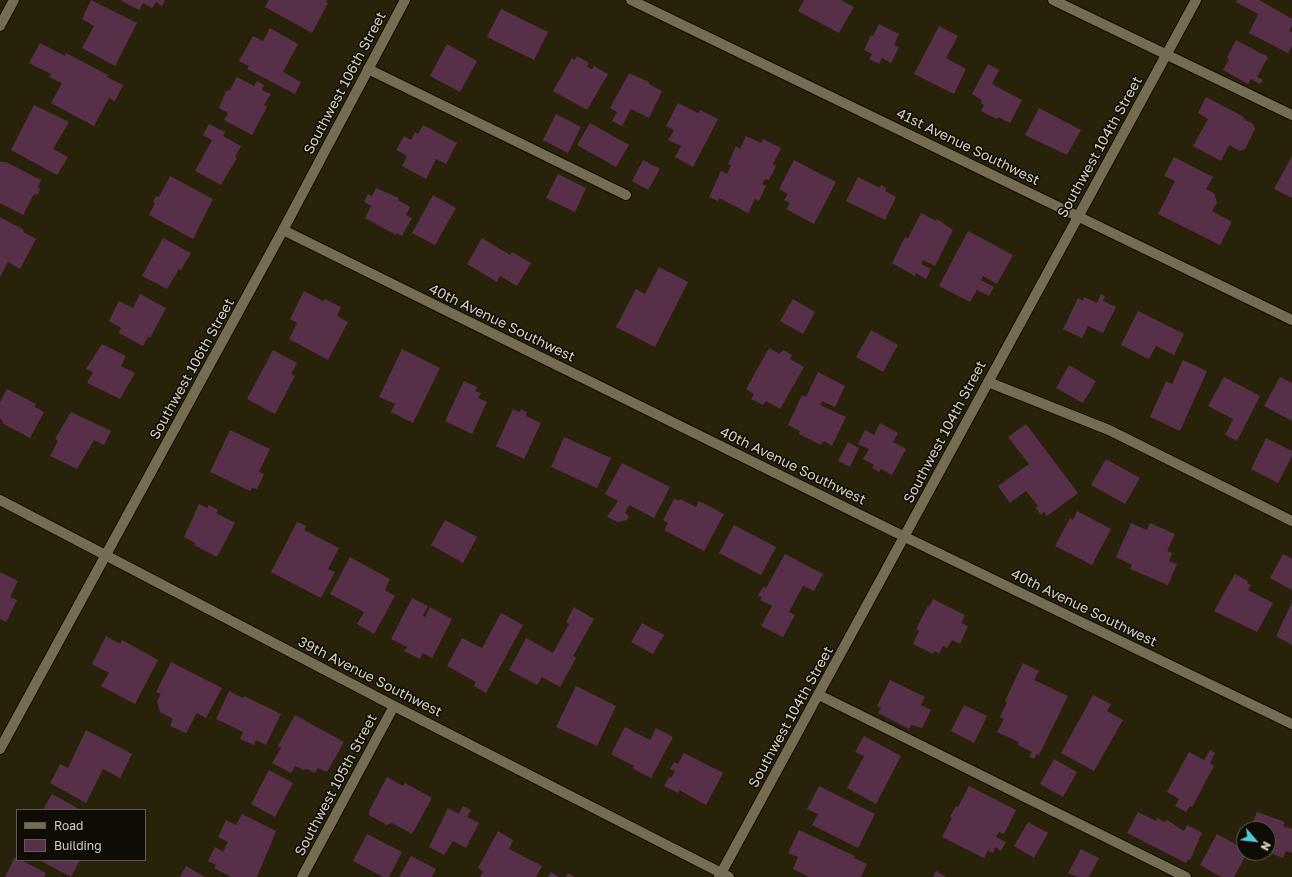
<!DOCTYPE html>
<style>
body{margin:0}
#map{position:relative;width:1292px;height:877px;overflow:hidden;background:#28220a;font-family:"Golos Text",sans-serif}
canvas{display:block}
.legend{position:absolute;left:16px;top:809px;width:130px;height:52px;box-sizing:border-box;background:#0e0c04;border:1px solid #5e5b50;margin:0;padding:5px 7px;list-style:none;font-size:12px;color:#d5d1c3}
.legend li{display:flex;align-items:center;gap:8px;height:20px}
.legend b{width:20px;border:1px solid #5e5b50}
.north{position:absolute;left:1236px;top:821px;width:40px;height:40px;box-sizing:border-box;background:#0e0c04;border:1px solid #5e5b50;border-radius:50%;rotate:118deg;font-size:11px;font-weight:700;line-height:16px;text-align:center;color:#d5d1c3}
.north::after{content:'';display:block;margin:auto;width:14px;height:18px;background:#52cbd7;clip-path:polygon(50% 0,100% 100%,50% 72%,0 100%)}
</style>
<div id="map">
<canvas width="1292" height="877"></canvas>
<ul class="legend">
<li><b style="height:5px;background:#746d53"></b>Road</li>
<li><b style="height:11px;background:#582f48"></b>Building</li>
</ul>
<div class="north">N</div>
</div>
<script>
const ctx = document.querySelector('canvas').getContext('2d');
ctx.lineJoin = 'round';
function fillPath(path, color) {
  ctx.fillStyle = color;
  ctx.fill(path, 'evenodd');
}
function shape(rows) {
  const path = new Path2D();
  for (const r of rows) {
    path.moveTo(r[0], r[1]);
    for (let i = 2; i < r.length; i += 2) path.lineTo(r[i], r[i + 1]);
  }
  return path;
}
function trace(path, color, width, dash) {
  ctx.strokeStyle = color;
  ctx.lineWidth = width;
  ctx.lineCap = dash ? 'butt' : 'round';
  ctx.setLineDash(dash || []);
  ctx.stroke(path);
}
function label(font, color, halo, rows, align = 'center') {
  ctx.font = font + ' "Golos Text",sans-serif';
  ctx.lineWidth = 3;
  ctx.setLineDash([]);
  ctx.textBaseline = 'middle';
  ctx.strokeStyle = halo;
  ctx.fillStyle = color;
  for (const [text, x, y, turn = 0] of rows) {
    ctx.save();
    ctx.translate(x, y);
    ctx.rotate((+turn || 0) * Math.PI / 180);
    ctx.textAlign = isNaN(turn) ? turn : align;
    if (halo) ctx.strokeText(text, 0, 0);
    ctx.fillText(text, 0, 0);
    ctx.restore();
  }
}
fillPath(shape([
 [91,0,137,23,115,66,82,48,94,26,82,19],
 [120,0,165,0,162,6,156,2,152,8,143,3,139,10],
 [269,0,327,0,326,2,328,3,312,33,265,7],
 [804,0,841,0,854,7,839,33,798,11],
 [1237,0,1259,0,1292,19,1292,26,1289,31,1292,32,1292,46,1288,53,1249,33,1258,14,1236,2],
 [501,9,548,32,534,60,487,37],
 [879,24,899,34,894,45,899,47,891,63,882,58,879,64,869,59,872,54,864,50,871,35,873,36],
 [939,26,958,36,946,58,966,69,954,94,914,74],
 [270,28,298,44,283,72,301,82,295,94,247,69,249,66,239,61,253,36,263,41],
 [1236,40,1268,57,1257,77,1263,80,1260,84,1251,79,1248,84,1223,70,1229,59,1227,58],
 [40,43,65,56,66,53,108,75,107,77,123,85,115,101,109,98,94,126,51,103,62,83,49,77,51,74,29,63],
 [447,44,477,61,460,92,430,76],
 [577,56,589,63,587,67,592,69,594,66,608,74,587,110,553,91,572,58,575,60],
 [988,64,999,70,992,84,1022,100,1010,123,998,117,997,119,981,111,984,105,981,103,982,100,972,94],
 [629,73,649,82,649,84,662,91,649,118,631,109,622,126,612,121,617,112,610,108],
 [237,77,254,86,257,81,264,85,262,90,271,94,264,105,267,107,252,135,224,120,228,113,219,108,226,91,230,90],
 [1206,97,1244,117,1244,119,1253,124,1255,129,1245,149,1240,151,1229,145,1221,161,1193,146,1208,119,1198,113],
 [678,103,698,113,700,110,718,119,693,167,675,157,681,146,668,140,674,130,666,126],
 [34,105,69,122,53,149,68,157,57,175,11,150],
 [1039,108,1081,130,1067,155,1025,135],
 [556,114,581,127,568,153,543,140],
 [590,123,629,145,616,167,577,145],
 [209,124,225,132,223,136,241,146,235,157,237,158,221,185,195,171,212,140,203,135],
 [423,125,457,143,446,164,436,159,426,179,402,166,407,156,396,150,404,136,411,140,415,132,418,134],
 [746,136,761,143,763,139,781,148,773,164,776,166,769,180,765,179,762,184,766,186,759,201,755,199,748,213,719,198,718,201,709,197,721,171,727,174,731,165,728,164,736,146,740,149],
 [1292,156,1292,198,1274,189],
 [1174,157,1213,177,1206,189,1214,193,1217,203,1212,211,1232,222,1220,245,1158,214,1175,181,1164,176],
 [643,160,660,169,648,190,632,181],
 [794,160,836,182,814,224,786,209,790,203,784,200,788,194,779,189],
 [0,162,6,162,41,180,38,187,40,189,37,195,34,194,23,215,0,203],
 [558,174,586,188,575,212,546,198],
 [170,176,213,199,193,239,149,215,155,203,153,202,156,196,159,197],
 [858,177,880,188,881,185,886,188,885,191,896,197,885,220,846,201],
 [376,188,399,198,398,200,410,207,406,215,412,218,402,236,397,233,396,235,365,218,371,206,364,202,368,194,372,196],
 [433,195,456,208,435,245,412,233],
 [921,213,936,221,937,219,953,230,935,266,923,260,921,264,931,269,926,279,916,273,915,276,892,263,905,237,908,238],
 [0,217,24,230,23,232,36,239,20,269,8,262,0,277],
 [968,231,1013,255,997,284,983,276,981,280,994,287,989,296,977,290,970,302,939,286],
 [163,238,191,253,181,270,179,269,167,289,142,276],
 [482,238,510,255,512,252,531,263,517,286,500,276,497,282,467,264],
 [659,267,688,282,655,347,616,327,636,289,645,294],
 [304,291,323,301,325,299,341,307,337,316,348,322,328,360,289,339,297,323,290,319],
 [140,294,166,308,150,338,148,337,143,346,119,333,121,328,109,321,119,301,133,308],
 [1101,294,1105,296,1103,301,1116,307,1103,333,1088,326,1082,338,1063,329,1078,298,1083,301,1084,297,1097,303],
 [793,299,815,312,803,334,780,321],
 [1138,311,1184,334,1174,355,1156,346,1149,359,1121,345],
 [871,330,898,345,883,372,856,357],
 [102,344,126,356,121,366,135,373,120,399,87,383,93,372,86,369],
 [769,348,780,354,783,350,792,355,790,359,804,367,780,409,766,401,763,405,751,399,754,394,746,389],
 [402,349,440,368,413,423,391,412,395,404,379,397],
 [273,350,297,363,291,374,295,376,275,414,247,399],
 [1183,360,1207,371,1180,431,1150,417,1166,381,1172,384],
 [1069,365,1096,381,1083,403,1056,388],
 [818,372,845,386,835,407,822,401,820,405,846,417,832,446,824,441,821,445,799,434,800,431,788,425,802,395,806,397],
 [1224,377,1260,396,1237,441,1225,435,1233,419,1208,406],
 [1280,377,1292,383,1292,421,1264,406],
 [464,381,477,387,475,391,481,393,478,398,487,402,472,434,445,421],
 [7,389,36,404,35,407,44,412,30,438,2,423,3,421,0,419,0,402],
 [513,409,520,412,521,409,527,412,526,416,541,423,524,459,496,446],
 [71,412,111,431,104,445,94,440,77,469,50,456,58,441,55,439],
 [880,423,898,433,893,442,906,449,892,475,881,469,879,472,872,468,874,465,863,459,869,449,858,444,865,430,874,435],
 [1026,424,1078,493,1047,516,1044,512,1041,515,1036,508,1038,506,1026,491,1010,503,998,486,1029,464,1008,437],
 [230,430,270,449,259,472,264,474,257,489,252,488,250,491,210,472],
 [564,437,611,458,597,488,551,467],
 [1266,438,1292,451,1292,456,1278,483,1251,469],
 [848,442,859,448,850,467,838,461],
 [1106,459,1140,478,1125,504,1091,485],
 [622,463,670,487,654,518,629,505,625,513,629,516,627,520,618,522,607,517,618,501,605,494],
 [674,499,679,501,680,499,696,507,699,501,724,514,704,551,664,530,668,523,663,520],
 [199,504,207,508,209,505,218,510,216,513,235,523,217,557,194,545,195,543,184,537],
 [1077,511,1111,529,1092,565,1055,546,1070,518,1073,520],
 [445,520,477,537,463,563,431,545],
 [297,522,306,526,304,530,339,548,328,569,335,572,321,598,271,572],
 [1131,523,1147,530,1150,523,1175,534,1167,551,1172,553,1169,561,1177,564,1168,585,1130,569,1132,565,1116,557],
 [734,525,776,547,761,575,719,553],
 [785,554,823,574,814,591,803,586,789,612,795,615,783,637,761,626,772,606,760,600,762,597,758,596,763,587,766,588],
 [1283,554,1292,559,1292,590,1270,578],
 [350,557,390,579,385,590,395,596,374,634,357,624,364,612,330,594],
 [0,572,18,581,10,597,17,600,6,622,0,619],
 [1235,574,1248,581,1247,583,1251,585,1248,590,1273,603,1257,632,1214,611],
 [412,598,428,606,423,616,425,617,430,607,452,619,432,658,423,653,420,659,404,651,407,647,391,639],
 [933,599,965,615,961,623,968,626,960,644,952,640,947,648,943,646,939,654,935,651,933,654,913,644,919,631,916,629,928,606,929,607],
 [1292,602,1292,645,1276,636],
 [574,607,594,619,573,656,576,658,560,687,542,677,537,685,509,670,526,638,553,653,569,624,566,622],
 [501,613,523,625,486,693,474,686,476,682,447,666,462,638,482,648],
 [642,623,664,635,653,654,631,642],
 [106,636,120,644,122,640,158,660,135,704,101,686,109,673,92,664],
 [171,662,222,688,206,718,197,713,186,733,170,726,173,719,160,712,157,701,161,694,156,692],
 [1023,663,1039,671,1034,680,1068,696,1039,755,1037,754,1034,759,1029,757,1032,752,1018,745,1019,742,997,732,1004,719,1000,717,1007,702,1005,701],
 [890,680,925,697,921,705,931,710,922,728,911,725,909,729,878,713,881,708,877,706],
 [576,686,616,706,597,746,556,727],
 [229,691,243,698,244,696,281,714,266,745,256,740,254,745,240,739,243,732,216,719],
 [1093,695,1111,704,1107,711,1123,720,1094,771,1061,753],
 [964,705,987,716,974,743,951,731],
 [295,715,344,742,327,772,318,768,315,773,307,769,303,770,295,766,291,773,272,763,281,748,278,746],
 [625,727,650,740,656,728,673,737,651,778,632,768,634,766,611,754],
 [86,730,132,754,120,778,103,769,86,803,50,783,60,764,68,768],
 [864,736,901,756,876,804,847,788,864,756,855,752],
 [1210,750,1215,753,1210,763,1214,766,1192,807,1190,806,1186,812,1175,806,1179,799,1167,792,1189,752,1204,760],
 [684,753,723,773,706,805,679,790,678,793,664,786,669,777,671,778,675,771,670,769,674,762,678,764],
 [1054,759,1077,772,1063,797,1040,784],
 [269,770,293,783,275,817,251,804],
 [387,777,403,786,405,783,432,798,412,834,392,823,387,825,369,815,370,812,369,811],
 [819,786,875,814,858,848,812,825,818,814,807,809],
 [969,786,1016,810,1004,834,999,832,996,837,1006,842,1001,851,995,847,993,853,988,850,984,858,942,837,952,818,950,817,956,806,958,807],
 [52,794,81,810,43,810],
 [463,806,471,810,467,817,479,823,466,848,453,841,444,855,429,847,448,808,459,814],
 [1138,812,1156,821,1157,818,1164,822,1167,820,1184,831,1187,825,1202,833,1190,860,1188,859,1186,863,1127,833],
 [1257,812,1285,822,1283,826,1292,829,1292,853,1286,851,1283,858,1268,852,1268,829,1250,829],
 [242,814,276,831,257,877,231,877,214,868,216,865,208,861,215,847,223,852,228,842,218,837,226,820,236,825],
 [1028,822,1048,833,1034,858,1014,846],
 [799,830,855,856,854,858,867,864,861,877,809,877,793,869,798,857,788,853],
 [498,831,513,840,509,849,542,866,536,877,480,877,483,872,478,868],
 [367,834,402,852,389,877,383,877,353,861],
 [1217,834,1244,849,1244,853,1247,853,1234,877,1221,877,1200,865],
 [1081,849,1099,858,1089,877,1077,877,1068,873],
 [411,856,436,869,432,877,399,877],
 [15,857,17,860,21,860,46,873,44,877,5,877],
 [39,860,80,860,71,877],
 [186,866,205,877,180,877],
 [936,871,946,877,933,877],
 [551,872,559,877,548,877],
 [568,873,575,877,566,877]
]), '#582f48');
const service = shape([
 [1053,0,1292,115],
 [368,69,626,195],
 [988,382,1109,430,1292,521],
 [819,695,1186,877]
]);
const minor = shape([
 [631,0,1292,320],
 [0,26,14,0],
 [283,230,905,537,1292,724],
 [0,500,394,706,729,877],
 [302,877,394,706],
 [719,877,1196,0]
]);
const tertiary = shape([
 [0,749,283,230,405,0]
]);
trace(service, '#110b00', 12);
trace(minor, '#110b00', 12);
trace(tertiary, '#110b00', 12);
trace(service, '#746d53', 10);
trace(minor, '#746d53', 10);
trace(tertiary, '#746d53', 10);
label('14px', '#d5d1c3', '#0e0c04', [
 ["Southwest 106th Street",345,83,-62],
 ["41st Avenue Southwest",968,147,26],
 ["Southwest 104th Street",1100,147,-61],
 ["40th Avenue Southwest",502,323,26],
 ["Southwest 106th Street",192,369,-61],
 ["Southwest 104th Street",945,432,-62],
 ["40th Avenue Southwest",793,466,26],
 ["40th Avenue Southwest",1084,608,26],
 ["39th Avenue Southwest",370,677,27],
 ["Southwest 104th Street",791,717,-61],
 ["Southwest 105th Street",336,785,-62]
]);
</script>
